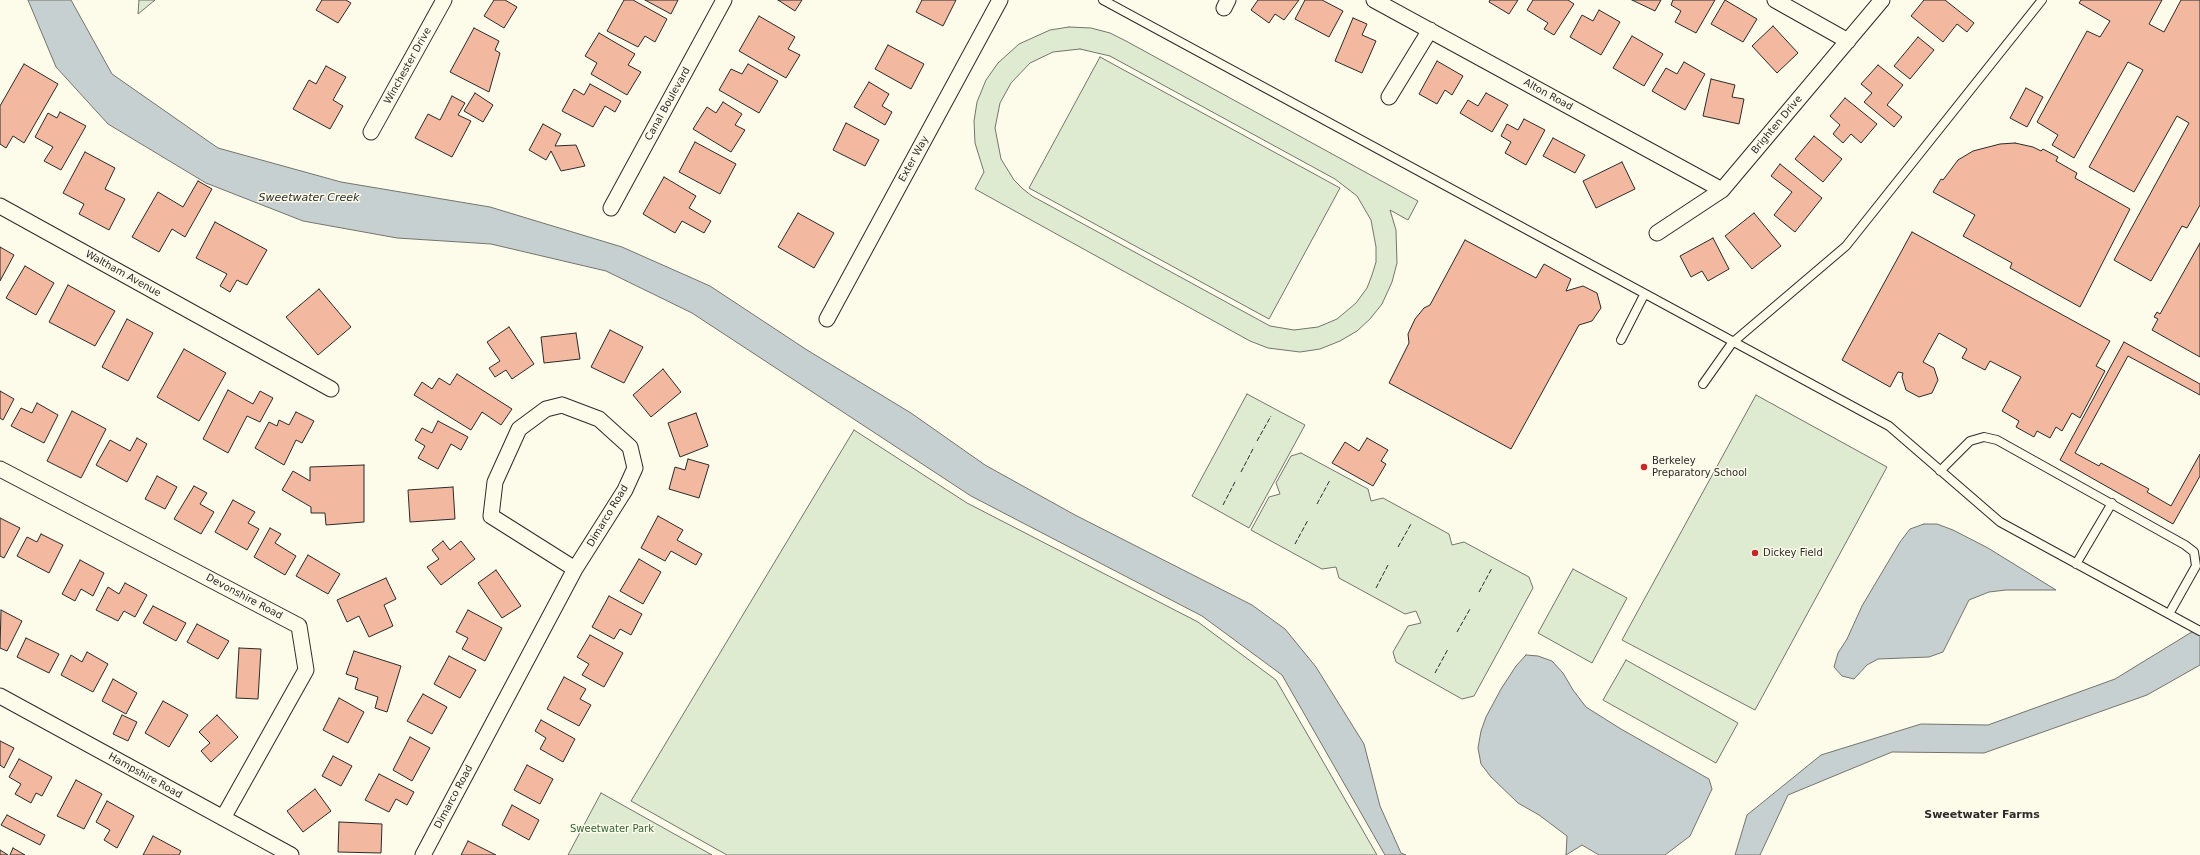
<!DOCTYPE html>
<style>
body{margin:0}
canvas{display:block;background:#fdfbea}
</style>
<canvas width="2200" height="855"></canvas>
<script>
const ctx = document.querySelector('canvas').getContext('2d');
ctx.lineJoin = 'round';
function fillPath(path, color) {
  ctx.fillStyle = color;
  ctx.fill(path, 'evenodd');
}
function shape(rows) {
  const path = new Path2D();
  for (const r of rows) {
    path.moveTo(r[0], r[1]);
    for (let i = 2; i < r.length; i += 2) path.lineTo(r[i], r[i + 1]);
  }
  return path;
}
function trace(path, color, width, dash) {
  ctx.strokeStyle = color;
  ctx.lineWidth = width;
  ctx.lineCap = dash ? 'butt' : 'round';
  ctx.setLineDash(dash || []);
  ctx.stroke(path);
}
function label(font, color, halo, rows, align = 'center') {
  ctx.font = font + ' "DejaVu Sans",sans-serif';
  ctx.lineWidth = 3;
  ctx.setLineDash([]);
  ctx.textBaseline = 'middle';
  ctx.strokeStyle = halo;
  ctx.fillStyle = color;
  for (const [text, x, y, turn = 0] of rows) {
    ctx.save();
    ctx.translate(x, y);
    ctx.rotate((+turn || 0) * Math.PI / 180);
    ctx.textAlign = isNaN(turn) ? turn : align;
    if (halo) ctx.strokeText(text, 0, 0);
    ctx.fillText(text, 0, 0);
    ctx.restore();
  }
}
const green = shape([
 [139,0,155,0,138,14,139,0],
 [1069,27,1091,28,1110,33,1126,41,1418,201,1408,220,1390,210,1396,230,1397,263,1392,282,1382,304,1370,319,1357,331,1340,341,1320,349,1300,352,1268,348,1250,341,975,189,984,172,975,143,974,121,977,102,986,80,998,63,1019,44,1050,30,1069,27],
 [1080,49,1110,56,1335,179,1357,196,1371,220,1376,247,1376,262,1372,275,1367,288,1356,303,1337,319,1318,327,1294,330,1270,326,1032,196,1023,189,1014,180,1001,159,995,128,1000,103,1011,83,1030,63,1053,52,1080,49],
 [1100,57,1340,188,1269,319,1029,188,1100,57],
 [1247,394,1305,425,1249,528,1192,496,1247,394],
 [1756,395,1887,467,1755,710,1622,640,1756,395],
 [854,430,967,503,1198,622,1276,680,1377,855,727,855,631,801,854,430],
 [1301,453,1368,489,1371,501,1383,498,1449,534,1452,545,1464,542,1529,577,1533,588,1474,696,1462,699,1396,662,1393,652,1408,626,1421,623,1416,611,1405,614,1339,578,1336,567,1322,569,1251,530,1269,497,1280,494,1276,483,1291,456,1301,453],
 [1573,569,1627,598,1592,663,1538,633,1573,569],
 [1626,660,1738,723,1716,763,1603,700,1626,660],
 [601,793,712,855,568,855,601,793]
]);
fillPath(green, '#deebd1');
trace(green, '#74746e', 1);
const water = shape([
 [28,0,71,0,112,74,218,148,341,182,490,207,622,247,710,286,807,350,911,413,985,465,1075,515,1252,605,1285,629,1316,667,1364,744,1380,806,1401,853,1406,855,1385,855,1282,675,1202,616,971,496,692,313,606,271,491,244,397,238,303,221,206,183,108,124,56,67,28,0],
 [1924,524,1937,524,1953,530,1988,548,2056,590,2006,590,1989,592,1969,600,1943,652,1929,657,1878,659,1867,665,1854,679,1842,676,1834,667,1838,653,1847,639,1862,606,1900,542,1910,529,1924,524],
 [2200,627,2200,665,2147,695,1984,753,1892,752,1788,795,1760,855,1735,855,1747,815,1821,755,1921,724,1988,725,2115,679,2200,627],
 [1526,655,1538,656,1552,661,1563,673,1573,690,1586,707,1621,729,1709,779,1712,789,1690,836,1665,855,1599,855,1582,845,1566,855,1567,836,1539,815,1518,803,1491,777,1481,764,1478,748,1481,731,1486,717,1501,689,1516,666,1526,655]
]);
fillPath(water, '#c7d0d0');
trace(water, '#74746e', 1);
const building = shape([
 [322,0,346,0,351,3,338,23,316,10,322,0],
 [494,0,505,0,517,7,504,28,484,16,494,0],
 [624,0,633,0,667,19,655,42,645,36,638,47,607,31,624,0],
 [645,0,678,0,671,14,645,0],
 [778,0,802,0,795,11,778,0],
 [922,0,956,0,943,26,916,12,922,0],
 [1258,0,1299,0,1284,20,1275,14,1269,23,1251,10,1258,0],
 [1305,0,1322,0,1343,11,1329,37,1295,19,1305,0],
 [1490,0,1518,0,1509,14,1489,2,1490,0],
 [1533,0,1568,0,1574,4,1554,35,1544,29,1548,23,1527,10,1533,0],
 [1632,0,1661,0,1655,11,1632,0],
 [1673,0,1715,0,1696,33,1675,22,1681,11,1671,5,1673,0],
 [1725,0,1757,19,1743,42,1711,24,1725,0],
 [1924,0,1945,0,1974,23,1967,32,1957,24,1943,42,1911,16,1924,0],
 [2081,0,2162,0,2149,24,2164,32,2181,0,2200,0,2200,205,2187,228,2182,226,2151,281,2114,260,2189,123,2177,116,2134,192,2089,167,2143,70,2128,62,2074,158,2052,145,2058,135,2037,122,2087,31,2100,37,2110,21,2079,3,2081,0],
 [1599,10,1620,22,1601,55,1570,37,1582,15,1593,21,1599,10],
 [759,16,795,37,788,49,800,55,786,78,739,51,759,16],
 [1353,18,1367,24,1362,35,1376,41,1362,73,1335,61,1353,18],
 [1773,26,1798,53,1777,73,1752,46,1773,26],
 [474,28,499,41,495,50,500,53,489,92,450,72,474,28],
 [599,33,635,54,628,65,641,72,627,95,591,74,597,63,585,56,599,33],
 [1632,36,1663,54,1644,86,1613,68,1632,36],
 [1918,37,1934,50,1910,79,1894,66,1918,37],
 [888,45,924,64,911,89,875,69,888,45],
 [1437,61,1463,76,1452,95,1445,90,1437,104,1419,94,1437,61],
 [1684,62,1705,74,1685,110,1652,91,1666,68,1677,74,1684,62],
 [24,64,58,84,24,143,13,136,6,148,0,144,0,106,24,64],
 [748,64,778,81,759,113,719,90,731,69,742,74,748,64],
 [1878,65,1903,85,1887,105,1902,117,1894,127,1864,102,1872,93,1861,84,1878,65],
 [326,66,346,77,333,100,343,106,330,129,293,109,309,80,316,84,326,66],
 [1711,79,1735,85,1732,97,1744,99,1739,124,1703,116,1711,79],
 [869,82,889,94,882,106,892,112,885,125,854,107,869,82],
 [590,84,621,101,615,112,605,106,593,127,562,111,574,89,584,95,590,84],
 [2026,88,2043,97,2027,127,2010,118,2026,88],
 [475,93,493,105,483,122,464,111,475,93],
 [1486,93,1508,105,1492,132,1460,113,1468,100,1478,106,1486,93],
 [452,96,465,103,458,115,471,121,452,157,415,138,428,114,440,120,452,96],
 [1845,98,1877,124,1861,143,1851,134,1843,143,1833,134,1840,125,1830,116,1845,98],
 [723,102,742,114,735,125,745,130,731,152,693,129,707,107,716,113,723,102],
 [60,112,86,126,61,170,44,161,53,147,35,137,48,113,57,118,60,112],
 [1524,119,1545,130,1526,165,1505,153,1511,142,1501,136,1507,124,1518,130,1524,119],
 [846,123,879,140,865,166,833,150,846,123],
 [543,124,561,134,555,146,576,145,585,166,561,171,551,151,546,160,529,150,543,124],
 [1814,136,1842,159,1823,182,1795,159,1814,136],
 [1553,138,1585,155,1575,173,1543,156,1553,138],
 [695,142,736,164,720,194,679,172,695,142],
 [2015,143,2033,147,2041,151,2043,149,2058,157,2056,161,2077,173,2075,178,2130,209,2080,307,2010,268,2012,263,1963,236,1975,215,1933,192,1941,179,1943,180,1958,160,1973,151,2000,144,2015,143],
 [85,152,115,168,105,189,125,199,109,230,79,214,84,204,63,193,85,152],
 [1622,162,1635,189,1596,208,1583,181,1622,162],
 [1780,164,1822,198,1795,232,1774,215,1792,192,1771,176,1780,164],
 [664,177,696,196,689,208,711,221,704,233,682,221,675,233,643,214,664,177],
 [198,181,212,189,185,237,172,229,159,252,132,237,158,192,183,207,198,181],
 [798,213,834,233,814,268,778,247,798,213],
 [1754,213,1781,246,1752,269,1725,236,1754,213],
 [215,222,267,250,247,285,237,280,230,292,220,286,227,274,196,258,215,222],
 [1912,232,2110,341,2096,366,2105,371,2080,418,2072,413,2062,431,2056,427,2050,438,2037,431,2034,437,2016,427,2019,421,2002,411,2021,377,1990,361,1985,370,1962,358,1967,349,1939,333,1923,362,1934,368,1938,380,1932,393,1919,397,1906,390,1902,377,1903,373,1898,372,1890,387,1842,360,1912,232],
 [1713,238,1729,269,1708,281,1702,271,1691,277,1680,256,1713,238],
 [1465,240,1536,278,1544,264,1571,279,1566,291,1583,286,1597,293,1601,308,1592,321,1579,325,1511,449,1389,383,1409,343,1408,334,1415,319,1424,308,1430,305,1465,240],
 [2200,243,2200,357,2152,330,2158,319,2154,317,2157,312,2160,314,2200,243],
 [0,247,14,255,0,281,0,247],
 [25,266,54,283,36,315,6,298,25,266],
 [68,285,115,311,95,346,49,322,68,285],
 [319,289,351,327,318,355,286,317,319,289],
 [127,319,153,333,128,381,102,367,127,319],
 [509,327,534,364,512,379,506,370,495,377,489,368,500,361,487,342,509,327],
 [610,330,643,347,624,383,591,367,610,330],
 [576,333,580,359,544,363,541,337,576,333],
 [2124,342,2200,384,2200,395,2128,356,2075,453,2099,466,2101,463,2149,489,2147,492,2171,506,2200,454,2200,476,2173,524,2060,460,2124,342],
 [184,349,226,373,199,421,157,397,184,349],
 [663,369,681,392,651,417,633,395,663,369],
 [457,374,512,409,501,425,482,412,471,430,414,395,422,382,432,389,439,378,450,385,457,374],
 [228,390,253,404,260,391,273,398,260,422,247,416,228,453,203,439,228,390],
 [0,391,14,399,3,420,0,418,0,391],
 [37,403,58,415,44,443,11,426,21,408,32,413,37,403],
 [72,411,106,429,81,478,47,461,72,411],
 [296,412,314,421,302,443,296,440,284,465,255,448,269,422,277,426,279,420,289,425,296,412],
 [696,413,708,446,680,457,668,423,696,413],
 [438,421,468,437,461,450,451,444,438,469,418,458,425,446,415,440,422,428,432,433,438,421],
 [137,438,147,444,127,482,96,465,110,440,130,451,137,438],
 [1367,438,1388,450,1381,461,1386,464,1373,486,1332,463,1345,442,1359,451,1367,438],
 [688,459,709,465,699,498,669,489,675,467,685,470,688,459],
 [364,465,364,522,326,525,325,513,311,513,311,507,282,490,293,471,310,481,310,467,364,465],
 [157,476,177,487,165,509,145,499,157,476],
 [194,486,207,493,200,504,214,512,201,534,174,519,194,486],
 [453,487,455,519,410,522,408,490,453,487],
 [233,500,255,512,248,523,259,529,247,550,215,532,233,500],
 [658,516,683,530,677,540,702,554,696,565,671,551,665,561,641,548,658,516],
 [0,518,20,528,4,558,0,556,0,518],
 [270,528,281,534,275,543,296,556,285,575,254,557,270,528],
 [41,534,63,545,49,573,17,556,27,537,37,542,41,534],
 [443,541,450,550,461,541,475,559,441,585,427,567,439,559,432,550,443,541],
 [308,555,340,574,328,594,296,576,308,555],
 [639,559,661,572,643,604,620,591,639,559],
 [80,560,104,573,93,596,81,589,75,601,62,594,80,560],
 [496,570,521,606,502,618,478,583,496,570],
 [386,578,396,599,384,605,393,626,369,637,359,616,347,622,337,600,386,578],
 [125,583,147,595,135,617,124,611,118,621,96,610,108,587,119,594,125,583],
 [609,596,642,614,631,635,620,629,614,639,592,627,609,596],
 [153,606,186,623,176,641,143,623,153,606],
 [1,610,22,621,7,651,0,648,1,610],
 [468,610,502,628,485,661,462,649,468,638,456,632,468,610],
 [197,624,229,641,218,659,187,642,197,624],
 [590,635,623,653,604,687,582,675,589,664,577,657,590,635],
 [26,638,59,654,49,673,17,657,26,638],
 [239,648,261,649,258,699,236,698,239,648],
 [354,651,401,666,387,712,375,708,378,697,355,689,358,678,346,674,354,651],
 [87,652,108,664,93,692,61,675,71,655,82,662,87,652],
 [449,656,476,670,460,698,434,684,449,656],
 [564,677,586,689,580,699,591,705,579,726,547,709,564,677],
 [113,679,137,693,126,714,102,701,113,679],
 [423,694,447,707,432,734,407,721,423,694],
 [339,698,364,712,348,743,323,730,339,698],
 [163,701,188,715,169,747,145,733,163,701],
 [122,715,137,722,128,741,113,734,122,715],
 [217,715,238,737,211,762,201,751,210,743,199,732,217,715],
 [541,720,575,739,563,762,540,749,546,738,535,731,541,720],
 [410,737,430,748,412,781,393,770,410,737],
 [0,741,14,748,4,768,0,765,0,741],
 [333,756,352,766,341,786,322,776,333,756],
 [19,759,52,777,42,796,36,793,31,803,15,794,21,784,9,777,19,759],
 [527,765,553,779,540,804,514,790,527,765],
 [379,774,414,792,407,805,396,799,389,812,365,800,379,774],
 [76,780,102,794,84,829,57,816,76,780],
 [315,789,331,811,303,832,287,811,315,789],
 [107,801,134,816,117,848,104,840,110,830,96,822,107,801],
 [512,805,539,820,529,840,502,825,512,805],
 [7,815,45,835,40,845,1,825,7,815],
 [339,822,382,824,381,853,338,852,339,822],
 [153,836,181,851,179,855,143,855,153,836],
 [468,841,496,855,461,855,468,841],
 [13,848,25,855,10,855,13,848],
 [0,850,8,855,0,855,0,850]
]);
fillPath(building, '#f2b8a0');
trace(building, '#2b2b2b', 1);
const lane = shape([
 [1103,0,1889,426,2000,522,2200,631],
 [1621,340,1644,295],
 [1703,384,1732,343,1846,246,2042,0],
 [1940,471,1970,441,1984,437,1997,440,2185,545,2194,552,2196,566,2169,614],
 [2076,564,2112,503]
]);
const street = shape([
 [1374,0,1722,190],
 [1775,0,1848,41],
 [1224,8,1228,0],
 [1389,97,1430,30],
 [371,132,444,0],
 [0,206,331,389],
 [611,208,724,0],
 [1657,233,1722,190,1882,0],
 [827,319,1000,0],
 [562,405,599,419,630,447,635,468,625,490,575,569,491,516,495,482,519,429,546,409,562,405],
 [0,469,299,626,306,670,223,818],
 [0,696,291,855],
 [423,855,575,569]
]);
trace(lane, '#2b2b2b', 10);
trace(street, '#2b2b2b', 17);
trace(lane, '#fdfbea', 8);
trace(street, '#fdfbea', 15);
trace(shape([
 [1257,441,1271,416],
 [1241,472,1254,447],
 [1317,504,1330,480],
 [1223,505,1236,480],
 [1295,544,1308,520],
 [1398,547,1411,524],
 [1376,588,1388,565],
 [1479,592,1492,568],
 [1457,632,1470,609],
 [1435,673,1448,649]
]), '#2b2b2b', 1, [5, 2]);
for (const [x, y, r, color] of [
 [1644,467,4,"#c62828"],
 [1755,553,4,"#c62828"]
]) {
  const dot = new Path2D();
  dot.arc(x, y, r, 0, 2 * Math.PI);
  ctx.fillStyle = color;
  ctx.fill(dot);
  trace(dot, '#fdfbea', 1.5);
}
label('10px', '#2b2b2b', '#fdfbea', [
 ["Winchester Drive",408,66,-61],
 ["Alton Road",1548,95,29],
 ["Canal Boulevard",668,104,-61],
 ["Brighten Drive",1777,125,-50],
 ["Exter Way",914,159,-61],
 ["Waltham Avenue",123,274,29],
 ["Dimarco Road",608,516,-59],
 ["Devonshire Road",244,597,28],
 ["Hampshire Road",145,776,29],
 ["Dimarco Road",454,797,-62]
]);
label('10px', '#2b2b2b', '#fdfbea', [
 ["Berkeley",1652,461],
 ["Preparatory School",1652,473],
 ["Dickey Field",1763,553]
], 'left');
label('10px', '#34623c', '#fdfbea', [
 ["Sweetwater Park",612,829]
]);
label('italic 11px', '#2b2b2b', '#fdfbea', [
 ["Sweetwater Creek",309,198]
]);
label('bold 11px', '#2b2b2b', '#fdfbea', [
 ["Sweetwater Farms",1982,815]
]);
</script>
